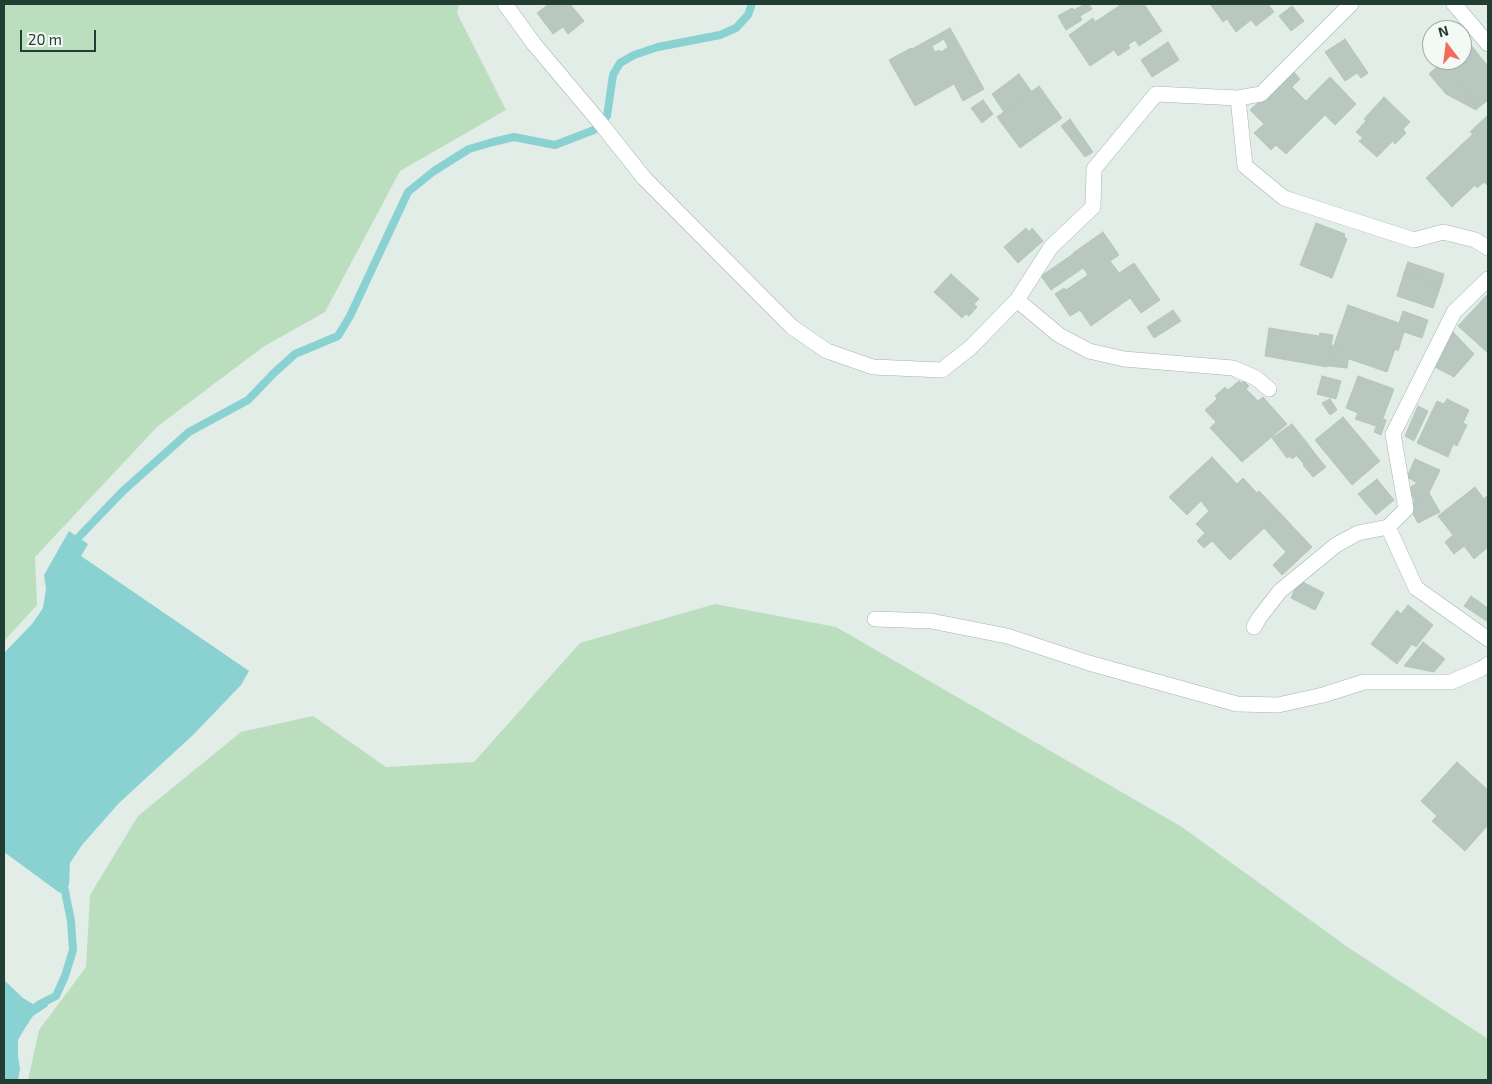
<!DOCTYPE html>
<style>
body{margin:0}
#map{position:relative;width:1492px;height:1084px;overflow:hidden;background:#e2ede7;font-family:"Exo 2",sans-serif}
canvas{display:block}
.frame{position:absolute;inset:0;border:5px solid #223e32;pointer-events:none}
.north{position:absolute;left:1422px;top:20px;width:50px;height:50px;box-sizing:border-box;background:#f3f9f5;border:1px solid #9faea7;border-radius:50%;rotate:345deg;font-size:14px;font-weight:700;line-height:20px;text-align:center;color:#223e32}
.north::after{content:'';display:block;margin:auto;width:18px;height:22px;background:#f36a5a;clip-path:polygon(50% 0,100% 100%,50% 72%,0 100%)}
.scale{position:absolute;left:20px;top:30px;width:76px;height:22px;box-sizing:border-box;border:2px solid #223e32;border-top:0;padding-left:6px;font-size:15px;line-height:18px;white-space:nowrap;color:#223e32;-webkit-text-stroke:4px #f3f9f5;paint-order:stroke}
</style>
<div id="map">
<canvas width="1492" height="1084"></canvas>
<div class="frame"></div>
<div class="north">N</div>
<div class="scale">20 m</div>
</div>
<script>
const ctx = document.querySelector('canvas').getContext('2d');
ctx.lineJoin = 'round';
function fillPath(path, color) {
  ctx.fillStyle = color;
  ctx.fill(path, 'evenodd');
}
function shape(rows) {
  const path = new Path2D();
  for (const r of rows) {
    path.moveTo(r[0], r[1]);
    for (let i = 2; i < r.length; i += 2) path.lineTo(r[i], r[i + 1]);
  }
  return path;
}
function trace(path, color, width, dash) {
  ctx.strokeStyle = color;
  ctx.lineWidth = width;
  ctx.lineCap = dash ? 'butt' : 'round';
  ctx.setLineDash(dash || []);
  ctx.stroke(path);
}
fillPath(shape([
 [4,4,459,4,457,13,506,110,400,171,325,312,263,347,158,426,35,557,37,605,4,641],
 [715,604,836,627,1182,827,1346,946,1488,1039,1488,1080,28,1080,39,1030,86,967,90,895,138,816,241,732,313,716,386,767,474,762,580,643]
]), '#bbdebf');
fillPath(shape([
 [69,531,88,544,81,556,249,671,241,685,193,735,119,803,82,845,70,863,69,885,60,893,4,852,4,653,32,624,43,608,46,589,44,575],
 [4,980,23,998,33,1004,46,1001,48,1006,33,1016,25,1028,18,1040,18,1056,20,1069,18,1080,4,1080]
]), '#8ad1d2');
trace(shape([
 [74,542,123,491,189,432,248,400,274,373,295,354,338,336,350,316,408,192,434,171,469,149,493,142,514,137,555,145,594,130,607,116,613,75,620,63,634,55,658,47,720,35,736,28,748,15,752,4],
 [38,1005,56,996,65,976,73,950,71,921,63,881]
]), '#8ad1d2', 8);
const building = shape([
 [549,4,570,4,584,21,568,34,563,27,553,34,537,13,549,4],
 [1085,4,1089,4,1092,9,1080,16,1082,20,1066,30,1058,16,1072,8,1074,10,1085,4],
 [1122,4,1144,4,1162,31,1139,46,1135,40,1128,45,1130,48,1118,56,1114,50,1090,66,1069,35,1093,18,1095,22,1122,4],
 [1210,4,1268,4,1274,12,1256,26,1251,20,1236,32,1227,19,1223,22,1210,4],
 [1292,6,1304,21,1291,31,1279,16,1292,6],
 [950,28,984,89,963,101,954,84,915,106,889,60,911,48,912,49,950,28],
 [944,39,948,47,941,52,939,50,935,52,932,46,944,39],
 [1345,39,1368,73,1361,78,1357,73,1345,81,1325,52,1345,39],
 [1468,41,1478,54,1451,76,1441,63,1445,60,1462,60,1462,46,1468,41],
 [1168,42,1179,60,1152,77,1141,60,1168,42],
 [1478,54,1488,66,1488,100,1478,108,1452,76,1478,54],
 [1441,63,1478,108,1476,110,1446,94,1429,74,1441,63],
 [1293,71,1300,79,1292,87,1306,101,1330,77,1356,104,1335,125,1325,115,1286,154,1276,145,1271,150,1254,133,1264,124,1250,110,1293,71],
 [1019,74,1032,92,1004,112,992,94,1019,74],
 [1039,86,1062,118,1020,148,997,117,1039,86],
 [1384,97,1410,122,1403,129,1406,133,1395,144,1393,141,1377,157,1359,141,1363,138,1356,132,1366,121,1364,119,1384,97],
 [983,100,993,114,982,123,971,108,983,100],
 [1488,115,1488,186,1484,182,1477,188,1475,185,1452,207,1426,178,1473,134,1470,132,1488,115],
 [1070,119,1093,152,1085,157,1061,126,1070,119],
 [1316,223,1345,234,1344,237,1347,239,1332,278,1300,265,1316,223],
 [1026,228,1029,232,1032,228,1043,241,1018,263,1004,247,1026,228],
 [1103,232,1119,255,1110,261,1119,273,1134,263,1160,300,1141,313,1130,298,1091,326,1080,310,1070,316,1055,294,1064,288,1066,290,1088,275,1073,253,1103,232],
 [1073,254,1083,268,1051,290,1041,276,1073,254],
 [1408,262,1444,274,1441,285,1404,273,1408,262],
 [1404,273,1441,285,1433,308,1397,296,1404,273],
 [951,274,979,299,974,304,977,307,969,316,966,314,962,318,934,292,951,274],
 [1488,294,1488,353,1458,326,1488,294],
 [1348,305,1399,323,1403,311,1428,320,1422,338,1404,332,1398,351,1395,349,1387,372,1349,359,1350,354,1342,353,1343,347,1334,345,1348,305],
 [1173,310,1181,321,1154,338,1147,327,1173,310],
 [1269,328,1319,336,1320,333,1333,335,1327,367,1265,356,1269,328],
 [1453,332,1474,354,1454,377,1435,367,1453,332],
 [1331,345,1343,347,1342,353,1349,354,1347,368,1328,366,1331,345],
 [1322,376,1341,381,1336,399,1317,394,1322,376],
 [1358,376,1394,389,1383,418,1380,417,1376,426,1355,419,1358,413,1346,408,1358,376],
 [1239,381,1241,383,1244,381,1249,386,1246,389,1258,401,1263,397,1287,424,1242,462,1210,428,1216,422,1205,410,1217,399,1215,396,1225,387,1228,390,1239,381],
 [1330,399,1337,410,1330,415,1322,403,1330,399],
 [1447,399,1469,410,1463,423,1467,425,1457,446,1453,444,1448,457,1417,443,1437,401,1444,404,1447,399],
 [1418,406,1428,411,1414,441,1405,436,1418,406],
 [1343,417,1380,461,1352,485,1315,440,1343,417],
 [1380,418,1386,420,1381,435,1374,432,1380,418],
 [1292,424,1308,444,1295,454,1297,455,1292,459,1290,456,1287,458,1272,438,1292,424],
 [1308,444,1316,455,1304,464,1295,454,1308,444],
 [1316,455,1326,467,1313,477,1303,465,1316,455],
 [1212,457,1237,484,1243,478,1257,493,1259,491,1280,513,1230,560,1212,541,1204,548,1197,541,1205,533,1196,524,1209,511,1201,501,1187,515,1169,497,1212,457],
 [1415,459,1440,470,1429,493,1415,501,1408,489,1417,483,1407,477,1415,459],
 [1377,479,1394,500,1376,515,1358,494,1377,479],
 [1475,487,1484,499,1488,495,1488,547,1474,559,1464,546,1454,554,1445,542,1453,535,1438,516,1475,487],
 [1429,493,1440,512,1418,523,1408,505,1429,493],
 [1280,513,1312,547,1282,575,1273,565,1286,552,1264,528,1280,513],
 [1299,580,1324,593,1315,610,1291,598,1299,580],
 [1471,596,1488,608,1488,622,1464,606,1471,596],
 [1408,605,1433,625,1416,647,1412,644,1397,664,1371,644,1397,610,1401,614,1408,605],
 [1423,642,1445,659,1434,672,1404,666,1423,642],
 [1457,762,1488,790,1488,825,1465,851,1432,821,1437,816,1421,801,1457,762]
]);
fillPath(building, '#b8c7bf');
trace(building, '#b5c6bc', 1);
const minor = shape([
 [505,4,534,44,598,120,644,178,792,327,827,351,873,367,942,370,970,348,1017,300,1051,247,1093,207,1094,169,1156,94,1238,98,1261,94,1351,4],
 [1454,4,1488,44],
 [1238,98,1245,166,1284,198,1414,240,1443,232,1475,240,1488,248],
 [1017,300,1059,335,1089,351,1124,359,1233,368,1256,378,1269,389],
 [1388,527,1416,588,1488,639],
 [875,619,931,621,1007,636,1089,663,1237,704,1278,705,1323,695,1364,682,1451,682,1481,669,1488,664],
 [1254,627,1259,618,1280,591,1336,545,1358,533,1388,527,1406,509,1393,434,1454,312,1488,279]
]);
trace(minor, '#a5b5ad', 16);
trace(minor, '#fff', 15);
</script>
